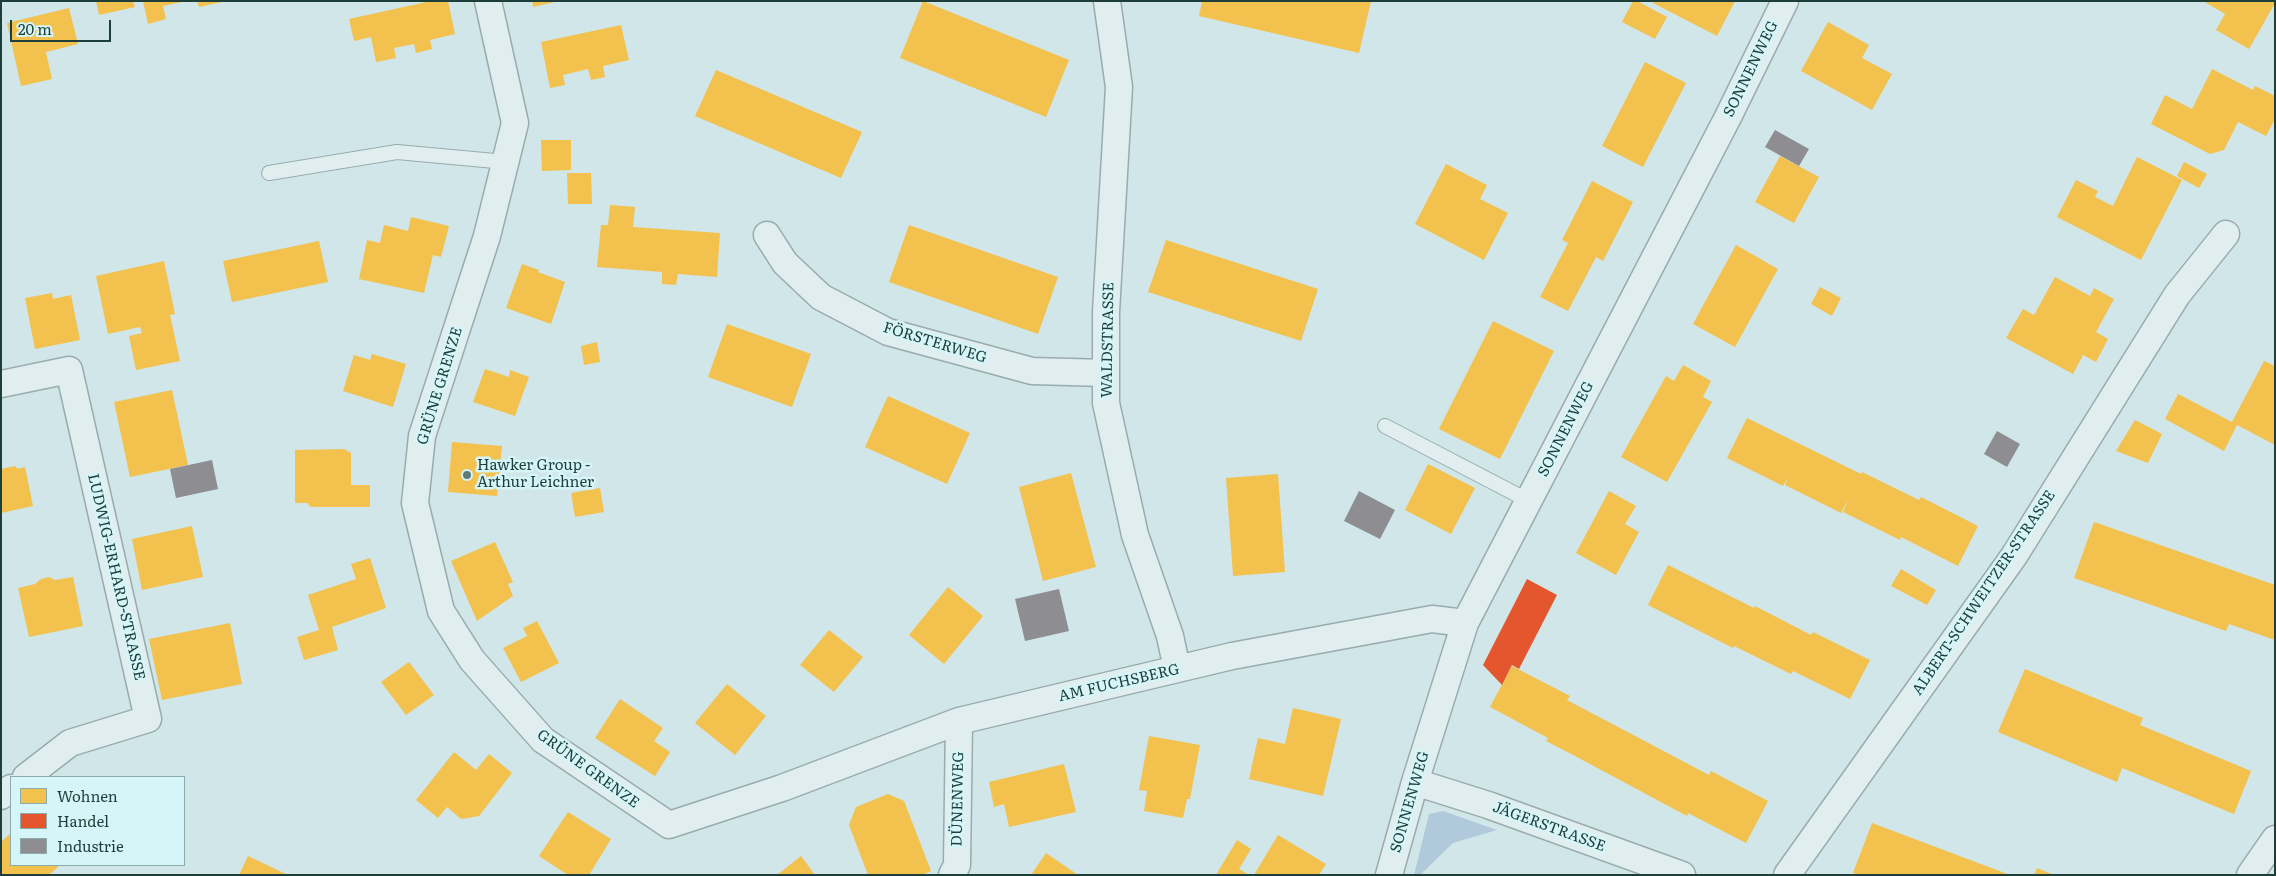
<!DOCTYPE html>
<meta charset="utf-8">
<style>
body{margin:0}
#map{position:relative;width:2276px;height:876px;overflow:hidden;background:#d0e6e8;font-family:Literata,serif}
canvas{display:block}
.frame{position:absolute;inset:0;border:2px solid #1e3e39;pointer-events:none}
.legend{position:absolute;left:10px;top:776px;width:175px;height:90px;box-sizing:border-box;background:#d5f5f8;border:1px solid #8cacac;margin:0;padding:6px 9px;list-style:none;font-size:15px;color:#1e3e39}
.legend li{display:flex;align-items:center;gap:10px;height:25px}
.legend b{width:25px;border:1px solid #8cacac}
.scale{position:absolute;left:10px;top:20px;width:101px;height:22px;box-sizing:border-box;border:2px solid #1e3e39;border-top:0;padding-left:6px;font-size:15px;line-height:18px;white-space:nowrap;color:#1e3e39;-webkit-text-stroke:4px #d5f5f8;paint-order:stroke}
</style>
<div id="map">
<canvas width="2276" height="876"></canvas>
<div class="frame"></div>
<ul class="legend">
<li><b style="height:14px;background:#f2c14e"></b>Wohnen</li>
<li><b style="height:14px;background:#e4572e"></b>Handel</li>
<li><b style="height:14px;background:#8d8d92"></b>Industrie</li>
</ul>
<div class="scale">20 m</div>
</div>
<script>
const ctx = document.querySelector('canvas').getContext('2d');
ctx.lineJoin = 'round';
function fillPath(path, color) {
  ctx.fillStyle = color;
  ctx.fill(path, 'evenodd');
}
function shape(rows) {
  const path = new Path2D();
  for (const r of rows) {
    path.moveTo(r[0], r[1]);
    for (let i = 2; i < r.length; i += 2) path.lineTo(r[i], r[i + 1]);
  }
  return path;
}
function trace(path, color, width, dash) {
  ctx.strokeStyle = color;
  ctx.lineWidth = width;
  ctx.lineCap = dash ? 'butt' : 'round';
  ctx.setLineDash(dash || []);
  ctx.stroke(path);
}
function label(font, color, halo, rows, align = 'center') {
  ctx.font = font + ' Literata,serif';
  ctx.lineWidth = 5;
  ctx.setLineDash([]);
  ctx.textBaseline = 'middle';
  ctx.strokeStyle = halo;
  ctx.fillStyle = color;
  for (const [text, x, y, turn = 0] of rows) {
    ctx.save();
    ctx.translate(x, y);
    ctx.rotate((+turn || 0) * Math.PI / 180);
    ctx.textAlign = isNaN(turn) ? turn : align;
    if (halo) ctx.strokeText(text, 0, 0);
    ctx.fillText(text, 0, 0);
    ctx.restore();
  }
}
fillPath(shape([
 [1443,811,1497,830,1453,843,1420,875,1414,875,1429,814]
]), '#b1cadb');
fillPath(shape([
 [96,1,133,1,135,7,99,15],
 [143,1,182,1,182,2,163,6,166,19,148,24],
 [197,1,222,1,222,2,199,7],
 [431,1,448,1,455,34,430,40,432,49,416,53,414,44,394,48,396,58,376,62,371,37,354,41,349,19],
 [532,1,555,1,555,2,533,7],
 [923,1,1069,60,1046,117,900,58],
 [1202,1,1371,1,1359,53,1199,16],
 [1633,1,1637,1,1667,17,1655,39,1622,22],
 [1654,1,1735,1,1717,36,1653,3],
 [2203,1,2275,1,2275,3,2249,49,2216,30,2225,14],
 [69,8,78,44,46,52,52,79,21,86,7,23],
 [1828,22,1869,45,1862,58,1892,74,1872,110,1801,71],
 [621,25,629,60,603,66,605,77,591,80,588,69,563,75,565,85,550,88,541,42],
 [1645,62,1686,83,1643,167,1602,146],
 [2212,69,2253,90,2255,86,2275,96,2275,119,2266,136,2238,122,2224,150,2210,154,2151,124,2165,95,2192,109],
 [716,70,862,132,841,178,695,116],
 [541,140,571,140,571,170,542,171],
 [1780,156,1819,177,1794,223,1755,202],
 [2137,157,2182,180,2141,260,2057,217,2076,180,2098,191,2095,197,2113,206],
 [2184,162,2207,174,2199,188,2177,176],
 [1446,164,1487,185,1480,199,1508,213,1484,260,1415,224],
 [567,173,591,173,592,204,568,204],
 [1592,181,1633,202,1603,261,1596,257,1568,311,1540,297,1568,243,1562,240],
 [610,205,635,207,633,227,720,233,717,277,678,274,676,285,662,284,662,272,597,267,601,225,608,225],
 [411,217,449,226,441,257,433,255,424,293,359,279,367,240,380,243,384,225,408,231],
 [909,225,1058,277,1038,334,889,282],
 [1166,240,1318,289,1301,341,1148,292],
 [319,241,328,282,232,302,223,261],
 [1736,245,1778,269,1735,347,1693,324],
 [164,261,175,314,170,315,180,361,136,370,129,336,142,333,140,327,108,334,96,276],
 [522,264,539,270,538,272,565,282,551,324,506,308],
 [2055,277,2090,296,2094,288,2114,299,2096,332,2108,339,2096,362,2083,355,2073,374,2006,338,2023,309,2034,315],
 [1820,287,1841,298,1832,316,1811,304],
 [52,293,53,299,71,295,80,340,35,349,25,298],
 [1493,321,1554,351,1500,459,1439,429],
 [727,324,811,354,792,407,708,377],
 [597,342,600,362,584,365,581,346],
 [372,354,406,364,393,407,343,391,354,355,370,360],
 [2264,361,2275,366,2275,445,2237,425,2224,451,2165,419,2178,394,2232,422],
 [1683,365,1711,381,1703,397,1712,402,1667,482,1621,457,1666,376,1674,381],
 [485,369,509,377,510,370,529,377,515,416,473,402],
 [172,390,188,465,130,477,114,402],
 [888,396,970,433,947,484,865,447],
 [1747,418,1861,474,1862,472,1919,500,1921,497,1978,526,1958,566,1901,537,1900,540,1843,512,1848,500,1841,513,1785,485,1788,477,1783,486,1727,458],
 [2135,420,2162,434,2148,463,2116,451],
 [452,442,502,446,497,496,448,492],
 [344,449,351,453,351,485,370,485,370,507,311,507,307,503,295,503,295,450],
 [1428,464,1475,488,1451,534,1405,510],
 [15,466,18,469,25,467,33,506,1,513,1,469],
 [1071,473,1096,567,1043,581,1019,487],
 [1278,474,1285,572,1233,576,1226,478],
 [600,488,604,512,575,517,571,493],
 [1609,491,1636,506,1625,524,1639,532,1616,575,1576,553],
 [2094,522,2275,585,2275,640,2229,624,2226,631,2074,578],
 [192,526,203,577,142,590,132,539],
 [495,542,513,582,508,584,513,596,477,621,451,561],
 [370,558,386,608,332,627,338,650,304,660,297,637,319,630,308,595,356,579,351,564],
 [1668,565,1754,608,1755,606,1811,635,1813,632,1870,660,1850,699,1793,671,1791,674,1734,646,1733,648,1648,605],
 [1901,569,1936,590,1927,605,1891,586],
 [49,577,55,580,73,577,83,626,29,637,18,588,35,584,41,579],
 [948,587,983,616,944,664,909,635],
 [537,621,559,663,521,682,503,648,527,636,523,628],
 [230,623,242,684,162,700,149,639],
 [829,630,863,657,834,692,800,665],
 [409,662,434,695,406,715,381,682],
 [1512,666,1570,696,1567,700,1709,775,1711,771,1768,801,1746,843,1688,813,1687,816,1575,756,1546,741,1548,738,1490,707],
 [2025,669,2143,718,2140,725,2251,771,2234,814,2122,768,2117,782,1998,732],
 [727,684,766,716,735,755,695,723],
 [620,699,663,728,654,741,670,752,655,776,595,738],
 [1293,708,1341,719,1323,796,1249,779,1258,738,1285,744],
 [1149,736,1200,745,1190,799,1187,799,1183,818,1144,811,1147,791,1139,790],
 [454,752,476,770,489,754,512,773,479,816,461,819,447,807,438,818,416,800],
 [1064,764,1076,812,1009,827,1004,804,994,807,989,782],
 [888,794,904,801,931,871,922,875,868,875,849,825,856,807],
 [568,812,611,839,589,875,568,875,539,856],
 [1872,823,2010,875,1858,875,1853,873],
 [11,833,11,865,60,865,49,875,1,875,1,842],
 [1278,835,1326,864,1319,875,1254,875],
 [1237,840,1251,849,1239,869,1249,875,1216,875],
 [1046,853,1078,875,1031,875],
 [248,856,288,875,239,875],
 [801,856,815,875,777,875],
 [2037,868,2054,875,2034,875]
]), '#f2c14e');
fillPath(shape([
 [1527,579,1557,595,1519,669,1512,665,1502,685,1483,665]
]), '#e4572e');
fillPath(shape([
 [1775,130,1809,149,1799,166,1765,147],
 [1997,431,2020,444,2007,467,1984,454],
 [212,460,218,489,176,498,170,469],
 [1359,491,1395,510,1380,539,1344,521],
 [1059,589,1069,631,1025,641,1015,599]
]), '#8d8d92');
const lane = shape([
 [269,173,397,152,506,162],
 [1385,426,1529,501]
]);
const street = shape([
 [488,1,515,123,487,236,422,436,415,503,441,611,472,660,543,740,669,825,782,788,959,721,1232,656,1432,619,1465,623],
 [1107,1,1119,87,1106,312,1106,403,1135,535,1170,636,1177,669],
 [767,235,785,263,821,297,888,332,1032,371,1106,373],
 [1,384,69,370,148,719,70,743,26,777],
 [1415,782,1488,805,1682,875],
 [1,796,11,788],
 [952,875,957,865,959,721],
 [1389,875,1415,782,1465,623,1728,117,1785,1],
 [1787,875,2014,556,2177,295,2226,234],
 [2250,875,2275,839]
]);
trace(lane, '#98acad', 16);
trace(street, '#98acad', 29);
trace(lane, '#e1eeef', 14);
trace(street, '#e1eeef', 26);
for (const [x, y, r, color] of [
 [467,475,5,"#5c7976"]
]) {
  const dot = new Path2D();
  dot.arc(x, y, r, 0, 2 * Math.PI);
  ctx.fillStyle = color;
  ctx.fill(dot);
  trace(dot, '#d5f5f8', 2);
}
label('15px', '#1e3e39', '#d5f5f8', [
 ["SONNENWEG",1751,69,-64],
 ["WALDSTRASSE",1108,340,-89],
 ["FÖRSTERWEG",935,343,17],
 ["GRÜNE GRENZE",440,386,-73],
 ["SONNENWEG",1566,429,-63],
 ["LUDWIG-ERHARD-STRASSE",116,577,77],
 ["ALBERT-SCHWEITZER-STRASSE",1984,593,-56],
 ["AM FUCHSBERG",1119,683,-13],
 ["GRÜNE GRENZE",588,769,36],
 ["DÜNENWEG",958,799,-89],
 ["SONNENWEG",1410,802,-74],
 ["JÄGERSTRASSE",1549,827,20]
]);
label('15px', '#1e3e39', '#d5f5f8', [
 ["Hawker Group -",477,466],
 ["Arthur Leichner",477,483]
], 'left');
</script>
